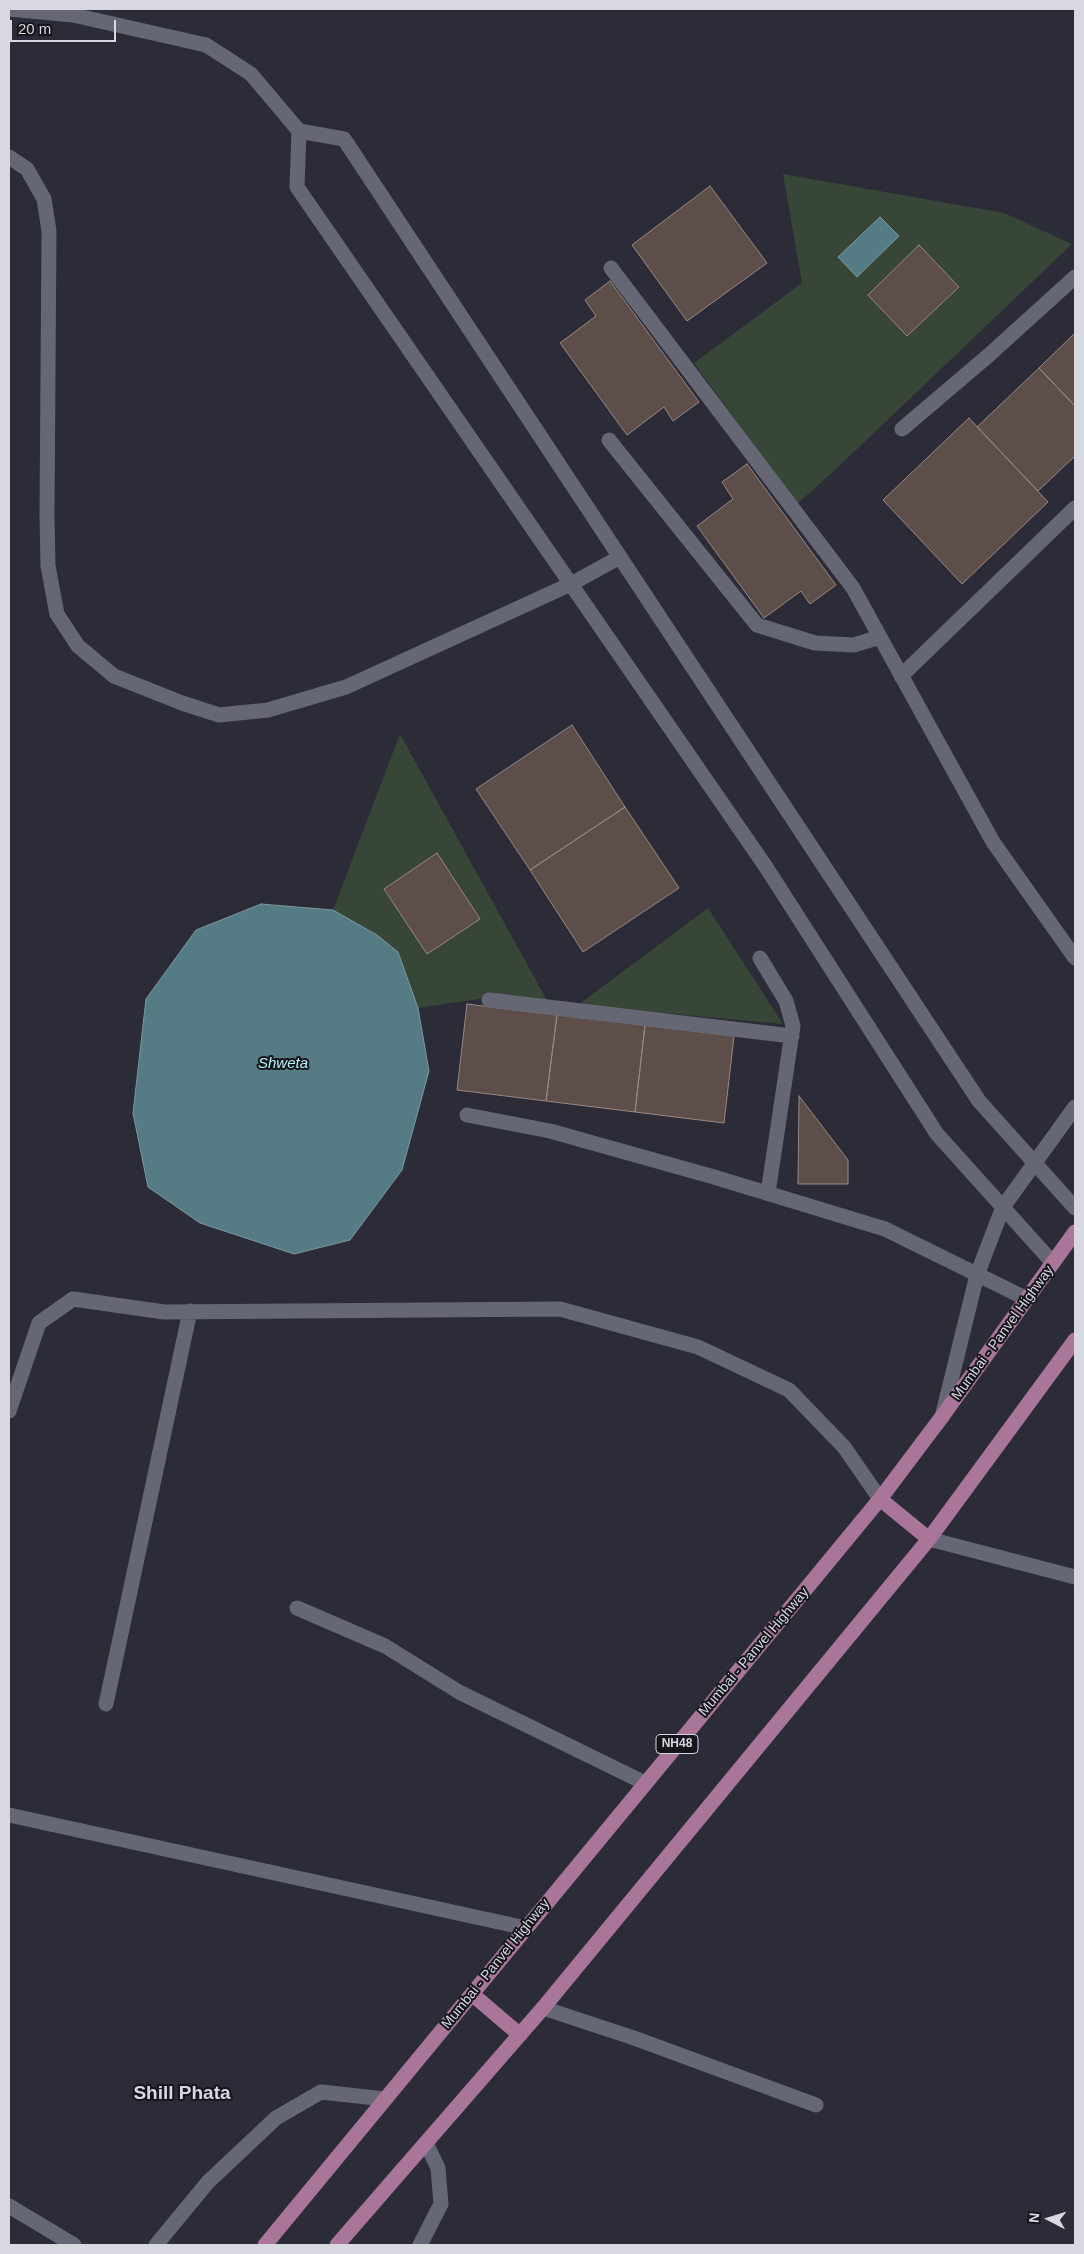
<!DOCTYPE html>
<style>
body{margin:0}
#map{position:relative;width:1084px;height:2254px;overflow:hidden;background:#2c2c39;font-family:Helvetica,sans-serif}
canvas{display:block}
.frame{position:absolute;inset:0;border:10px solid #d7d8e0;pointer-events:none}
.north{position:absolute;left:1024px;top:2194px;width:50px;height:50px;-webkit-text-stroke:4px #15151b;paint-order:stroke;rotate:275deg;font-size:14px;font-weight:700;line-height:20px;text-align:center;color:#d7d8e0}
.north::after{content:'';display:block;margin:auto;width:18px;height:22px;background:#d7d8e0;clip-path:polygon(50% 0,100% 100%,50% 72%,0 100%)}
.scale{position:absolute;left:10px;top:20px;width:106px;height:22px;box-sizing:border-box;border:2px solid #d7d8e0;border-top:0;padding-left:6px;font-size:15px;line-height:18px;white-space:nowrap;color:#d7d8e0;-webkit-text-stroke:4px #15151b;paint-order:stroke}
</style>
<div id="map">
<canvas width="1084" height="2254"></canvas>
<div class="frame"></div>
<div class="north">N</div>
<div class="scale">20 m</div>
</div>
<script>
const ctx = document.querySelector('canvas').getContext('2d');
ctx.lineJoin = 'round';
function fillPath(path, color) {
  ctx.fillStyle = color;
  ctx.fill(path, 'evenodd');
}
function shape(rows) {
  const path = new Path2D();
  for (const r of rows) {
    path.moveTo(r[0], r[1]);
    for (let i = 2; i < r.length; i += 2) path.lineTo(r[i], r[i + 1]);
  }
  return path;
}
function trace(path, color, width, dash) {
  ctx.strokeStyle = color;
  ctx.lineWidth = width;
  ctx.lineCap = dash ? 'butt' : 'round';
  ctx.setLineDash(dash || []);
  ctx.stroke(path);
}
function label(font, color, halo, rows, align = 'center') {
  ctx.font = font + ' Helvetica,sans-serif';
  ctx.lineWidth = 4;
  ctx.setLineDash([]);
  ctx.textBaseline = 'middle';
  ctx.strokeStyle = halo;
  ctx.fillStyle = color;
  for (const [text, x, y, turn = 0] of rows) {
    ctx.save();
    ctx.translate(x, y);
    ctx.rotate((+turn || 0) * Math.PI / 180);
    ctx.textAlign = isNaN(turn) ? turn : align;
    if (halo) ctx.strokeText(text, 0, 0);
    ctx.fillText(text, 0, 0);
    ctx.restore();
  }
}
fillPath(shape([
 [783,174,1004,213,1072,244,834,471,797,504,694,363,802,283],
 [400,734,548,1002,498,996,418,1008,398,952,377,935,333,910],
 [708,908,783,1024,578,1005]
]), '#384637');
const water = shape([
 [880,217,899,236,857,277,838,257,880,217],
 [261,904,333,910,377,935,398,952,418,1008,429,1071,402,1170,350,1240,294,1254,200,1223,148,1187,133,1113,146,999,196,930,261,904]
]);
fillPath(water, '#557c84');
trace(water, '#7c98a0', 1);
const building = shape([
 [710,186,767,263,687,321,632,245,710,186],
 [919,245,959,287,907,336,868,295,919,245],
 [610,281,699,402,673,421,664,407,627,435,560,343,596,316,585,300,610,281],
 [1075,333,1075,406,1039,368,1075,333],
 [1039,368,1075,406,1075,456,1038,491,977,427,1039,368],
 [969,418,1048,502,962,584,883,500,969,418],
 [747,464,836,585,810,604,801,591,764,618,697,526,733,499,722,482,747,464],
 [572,725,625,807,530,870,476,789,572,725],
 [625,807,679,888,583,952,530,870,625,807],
 [437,853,480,919,427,954,384,889,437,853],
 [467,1004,557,1015,546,1101,457,1090,467,1004],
 [557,1015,645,1025,635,1112,546,1101,557,1015],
 [645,1025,734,1036,724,1123,635,1112,645,1025],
 [799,1096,848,1160,848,1184,798,1184,799,1096]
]);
fillPath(building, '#5e4e4a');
trace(building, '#998783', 1);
trace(shape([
 [9,9,73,15,206,45],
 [9,157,27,169,44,199,49,231,47,515,48,566,57,614,78,646,114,676,182,703,219,715,268,710,346,687,571,584,620,557],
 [611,268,853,588,993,842,1075,958],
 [902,429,989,355,1075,277],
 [609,440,757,625,815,643,854,645,880,637],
 [901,676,1075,508],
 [760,958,786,1001,793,1026,768,1193],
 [489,1000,792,1036],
 [929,1539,1075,1577],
 [297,1608,385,1646,459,1692,645,1783],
 [543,2008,634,2038,816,2105]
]), '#656775', 15);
trace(shape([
 [206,45,251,74,299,131,344,139,979,1101,1075,1208],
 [299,131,297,187,766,867,937,1134,1053,1263],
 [467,1115,550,1131,714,1177,885,1229,1027,1299],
 [9,1411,39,1323,73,1299,164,1312,560,1309,698,1347,789,1390,844,1447,880,1499],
 [106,1704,190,1311],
 [9,1815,526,1928],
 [9,2206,74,2245]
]), '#656775', 15);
trace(shape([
 [942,1417,977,1275,1003,1207,1075,1107],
 [156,2245,208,2182,276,2118,321,2092,385,2099],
 [420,2245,441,2204,438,2168,426,2143]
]), '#656775', 15);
trace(shape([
 [880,1499,929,1539],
 [472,1994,520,2035],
 [265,2245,880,1499,941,1418,1075,1232],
 [337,2245,543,2008,929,1539,1075,1340]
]), '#a9769a', 15);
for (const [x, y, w] of [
 [677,1744,42]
]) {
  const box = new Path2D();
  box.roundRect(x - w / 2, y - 9.5, w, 19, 4);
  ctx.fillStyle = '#15151b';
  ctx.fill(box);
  trace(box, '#d7d8e0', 1);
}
label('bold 12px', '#d7d8e0', null, [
 ["NH48",677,1744]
]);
label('14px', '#d7d8e0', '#15151b', [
 ["Mumbai - Panvel Highway",1003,1333,-54],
 ["Mumbai - Panvel Highway",754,1652,-50],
 ["Mumbai - Panvel Highway",496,1964,-51]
]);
label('italic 15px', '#b5effb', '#15151b', [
 ["Shweta",283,1064]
]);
label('bold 19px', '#d7d8e0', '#15151b', [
 ["Shill Phata",182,2094]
]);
</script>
